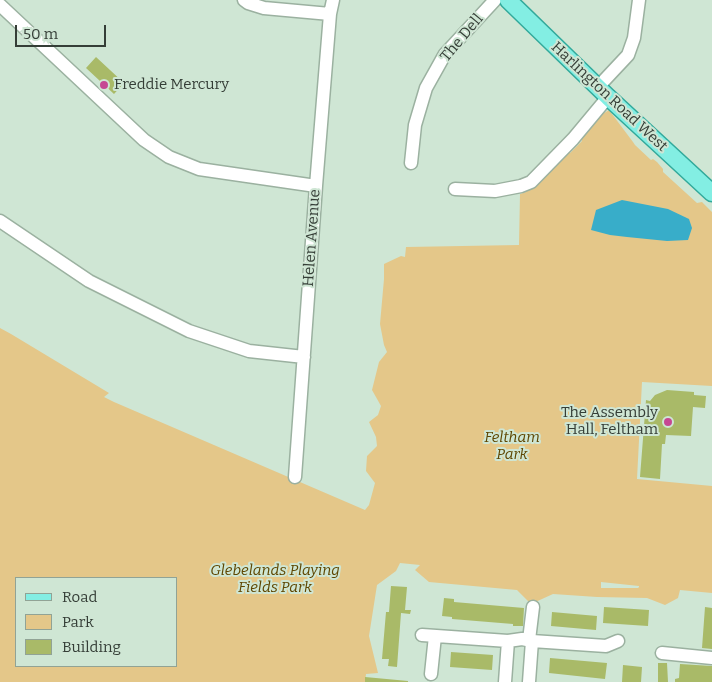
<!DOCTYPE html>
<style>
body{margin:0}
#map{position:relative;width:712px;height:682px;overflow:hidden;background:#cfe6d4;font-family:Bitter,serif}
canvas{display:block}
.legend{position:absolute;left:15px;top:577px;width:162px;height:90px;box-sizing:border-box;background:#cfe6d4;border:1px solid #91a395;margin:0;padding:6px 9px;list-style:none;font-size:15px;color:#353e37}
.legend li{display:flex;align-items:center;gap:10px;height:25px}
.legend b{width:25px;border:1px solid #91a395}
.scale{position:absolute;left:15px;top:25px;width:91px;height:22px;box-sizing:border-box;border:2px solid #353e37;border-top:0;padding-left:6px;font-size:15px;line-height:18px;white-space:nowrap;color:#353e37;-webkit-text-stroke:4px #cfe6d4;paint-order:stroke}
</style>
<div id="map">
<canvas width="712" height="682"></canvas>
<ul class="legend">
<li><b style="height:6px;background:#83eee3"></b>Road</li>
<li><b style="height:14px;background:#e4c789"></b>Park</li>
<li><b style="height:14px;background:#a9ba68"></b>Building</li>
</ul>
<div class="scale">50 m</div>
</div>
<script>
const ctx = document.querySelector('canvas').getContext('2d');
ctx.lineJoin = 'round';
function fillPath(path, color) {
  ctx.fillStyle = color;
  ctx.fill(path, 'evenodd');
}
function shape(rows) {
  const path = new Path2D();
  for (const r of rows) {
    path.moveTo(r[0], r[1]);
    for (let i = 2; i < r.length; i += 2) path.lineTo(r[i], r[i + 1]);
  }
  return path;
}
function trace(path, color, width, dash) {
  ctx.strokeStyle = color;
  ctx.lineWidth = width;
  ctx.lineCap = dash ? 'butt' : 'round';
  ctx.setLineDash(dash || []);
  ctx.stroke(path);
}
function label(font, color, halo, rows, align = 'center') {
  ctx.font = font + ' Bitter,serif';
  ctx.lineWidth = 4;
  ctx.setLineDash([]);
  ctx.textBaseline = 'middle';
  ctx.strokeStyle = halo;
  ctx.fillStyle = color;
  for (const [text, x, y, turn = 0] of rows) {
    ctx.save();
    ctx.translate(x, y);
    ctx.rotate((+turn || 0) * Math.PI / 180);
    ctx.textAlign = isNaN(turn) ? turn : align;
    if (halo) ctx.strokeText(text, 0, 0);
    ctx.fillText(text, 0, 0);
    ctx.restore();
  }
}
fillPath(shape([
 [609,110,633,142,635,145,651,160,653,159,657,162,663,169,663,172,697,203,702,202,712,212,712,386,642,382,637,479,712,486,712,593,680,590,678,598,665,605,647,598,597,597,553,594,531,604,517,590,429,582,415,570,420,565,400,563,396,571,377,585,369,636,378,673,366,674,365,682,0,682,0,328,11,334,109,393,104,397,114,402,365,510,369,505,375,483,366,471,367,456,377,446,376,437,369,422,378,415,381,406,372,390,379,362,387,352,384,345,380,324,384,279,384,264,401,256,405,257,406,247,519,245,520,194,526,192,525,179,541,165,568,153,570,153,582,141,581,137,598,117],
 [16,578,176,578,176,666,16,666],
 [601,582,639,586,639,587,638,588,601,588]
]), '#e4c789');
fillPath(shape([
 [622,200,668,209,689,219,692,228,688,240,667,241,627,237,610,235,591,230,596,210]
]), '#38adc9');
fillPath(shape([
 [96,57,124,83,114,94,86,68],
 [667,390,694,392,694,395,706,396,705,408,693,407,691,436,666,435,665,444,662,444,660,479,640,477,646,400,650,401,655,395],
 [391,586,407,587,405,610,411,610,410,614,401,613,397,667,388,666,389,659,382,659,386,612,389,612],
 [444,598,454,599,454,602,524,608,523,626,513,626,513,624,452,619,452,617,442,616],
 [604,607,649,610,648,626,603,623],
 [705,607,712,608,712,649,702,648],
 [552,612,597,616,596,630,551,626],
 [451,652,493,655,492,670,450,667],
 [550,658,607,663,605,679,549,673],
 [658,663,667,663,668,682,658,682],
 [680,664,712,666,712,682,675,682,675,679,679,678],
 [623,665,642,667,641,682,622,682],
 [365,677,408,681,408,682,365,682]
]), '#a9ba68');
const minor = shape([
 [244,0,248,3,264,8,330,14],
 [0,5,144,140,169,157,199,169,316,186],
 [598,87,628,55,634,38,639,0],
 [411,163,415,125,426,88,445,54,495,0],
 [455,189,495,191,521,186,531,182,573,139,608,97],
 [0,221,89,281,189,331,249,351,304,357],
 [295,477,316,186,330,14,333,0],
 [422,635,508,641,522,639,532,641,606,646,618,641],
 [529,640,533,607],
 [662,653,712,658],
 [431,674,435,636],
 [505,682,508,641],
 [529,682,532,641]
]);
const major = shape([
 [508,0,608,97,712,193]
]);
trace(minor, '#9bb1a0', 15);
trace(major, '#32a99b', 19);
trace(minor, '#fff', 12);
trace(major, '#83eee3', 16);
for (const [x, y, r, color] of [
 [104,85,5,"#c64793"],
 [668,422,5,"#c64793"]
]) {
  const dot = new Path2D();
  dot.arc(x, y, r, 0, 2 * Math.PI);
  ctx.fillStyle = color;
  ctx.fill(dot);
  trace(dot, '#cfe6d4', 2);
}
label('15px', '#353e37', '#cfe6d4', [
 ["The Dell",462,38,-50],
 ["Harlington Road West",609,97,43],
 ["Helen Avenue",312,238,-86]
]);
label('15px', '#353e37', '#cfe6d4', [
 ["Freddie Mercury",114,85],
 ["The Assembly",658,413,"right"],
 ["Hall, Feltham",658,430,"right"]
], 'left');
label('italic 15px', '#5e4601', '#cfe6d4', [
 ["Feltham",512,438],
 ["Park",512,455],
 ["Glebelands Playing",275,571],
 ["Fields Park",275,588]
]);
</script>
